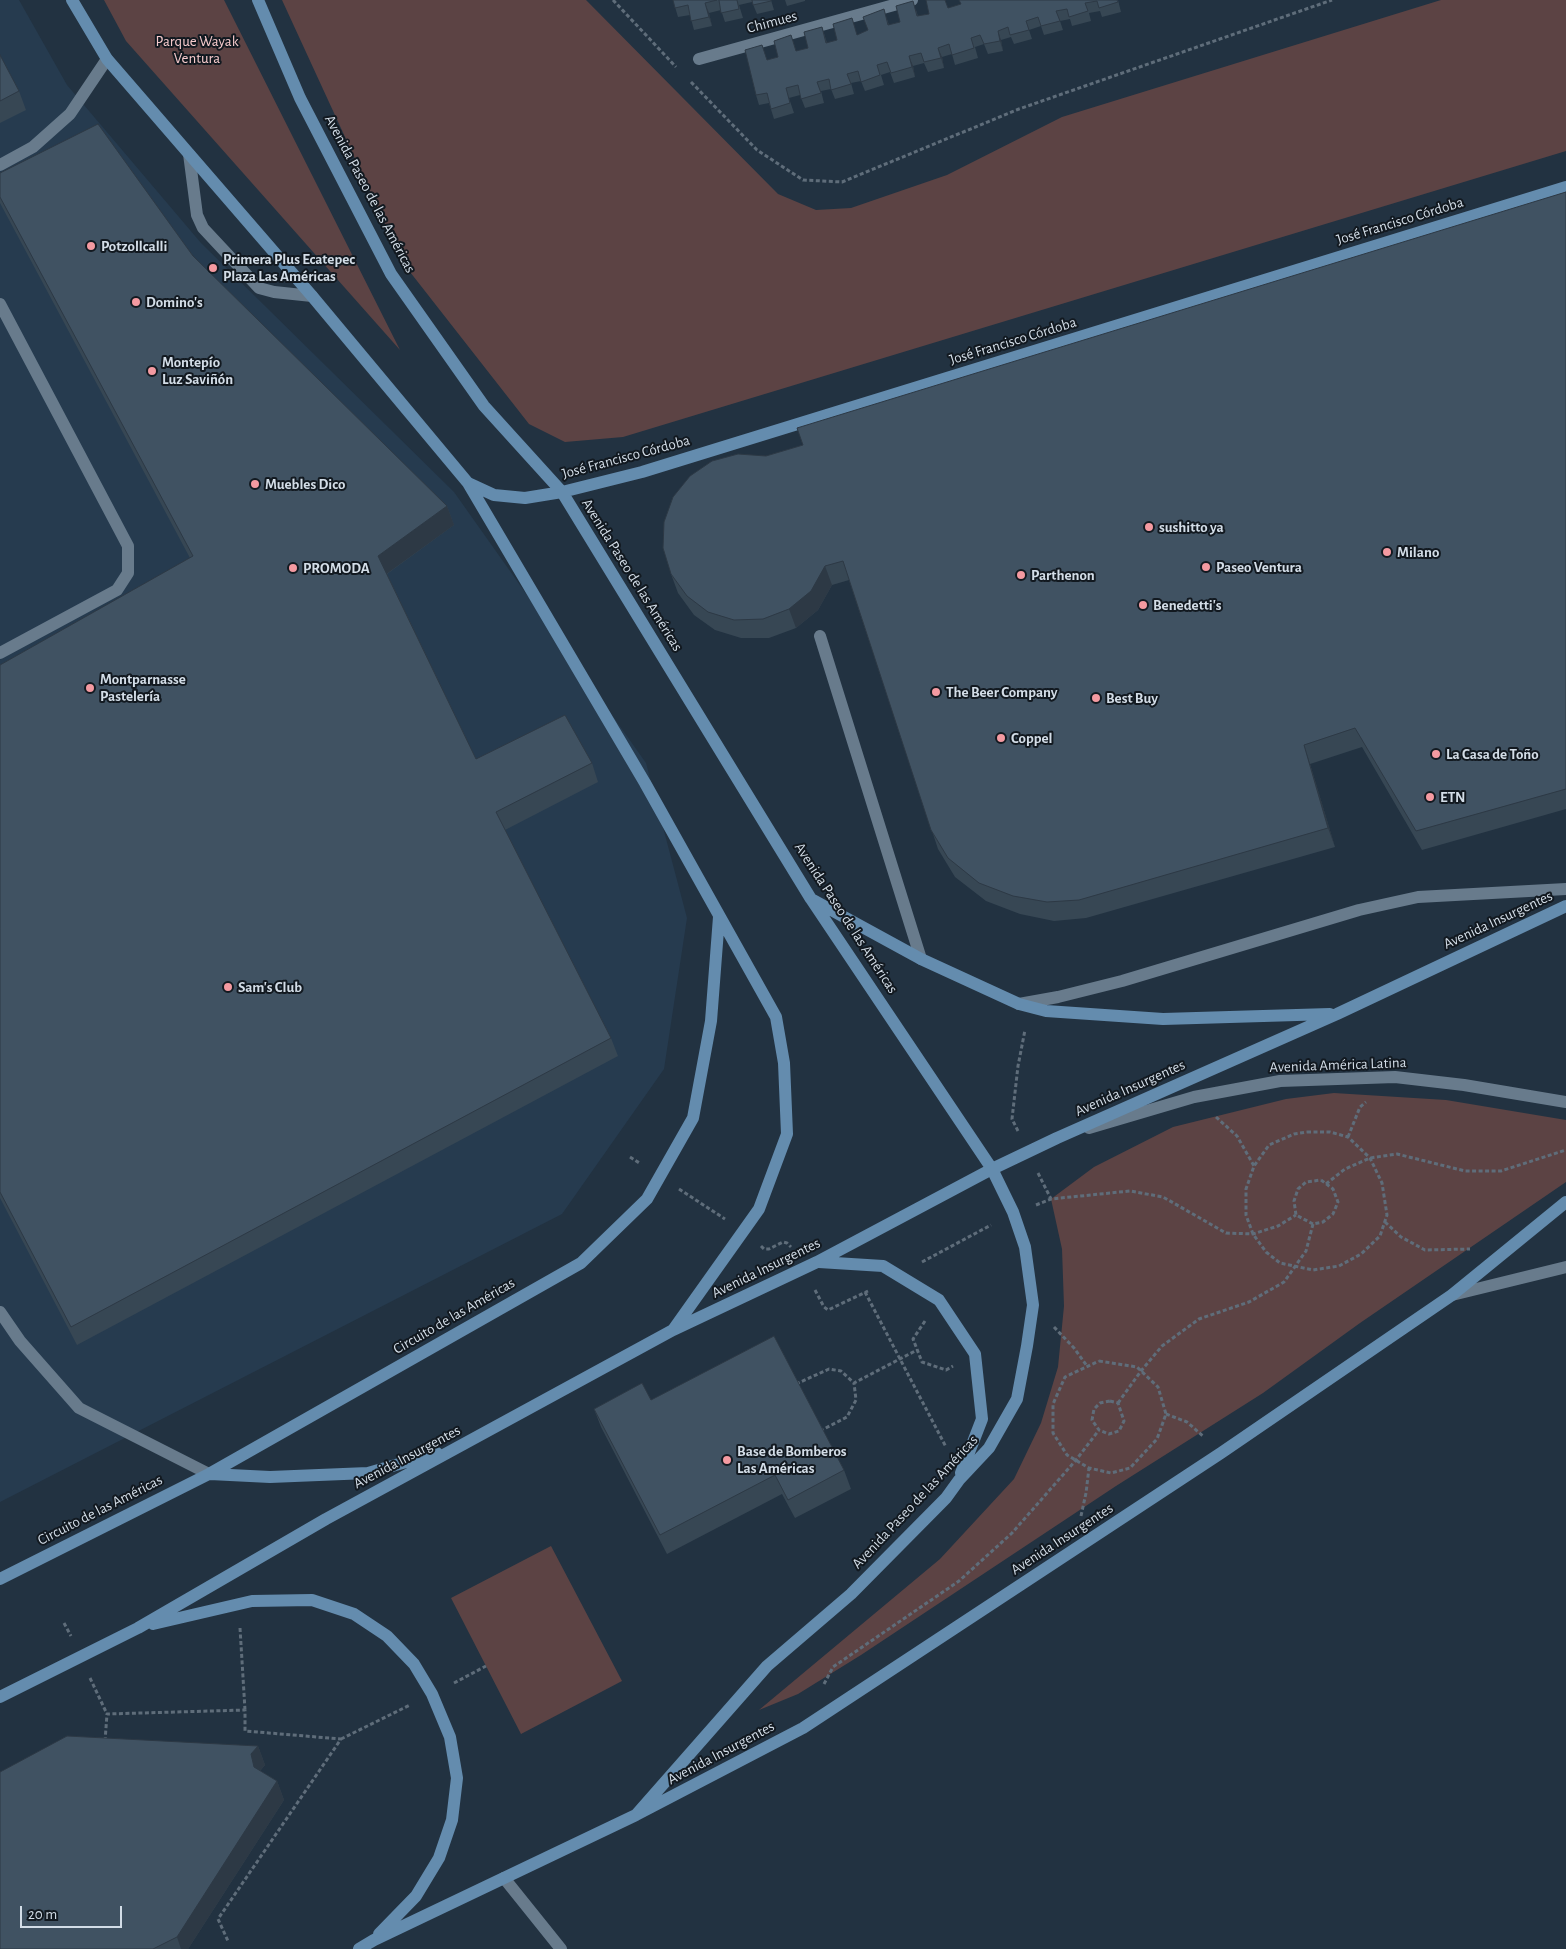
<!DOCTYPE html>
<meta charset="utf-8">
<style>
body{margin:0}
#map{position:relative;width:1566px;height:1949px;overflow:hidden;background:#223241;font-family:"Alegreya Sans",sans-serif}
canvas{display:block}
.scale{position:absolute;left:20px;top:1906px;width:102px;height:22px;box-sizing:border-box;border:2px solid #d3dde7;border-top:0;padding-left:6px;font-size:15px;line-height:18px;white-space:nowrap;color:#d3dde7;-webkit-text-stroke:4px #121920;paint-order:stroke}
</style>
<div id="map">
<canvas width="1566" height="1949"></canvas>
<div class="scale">20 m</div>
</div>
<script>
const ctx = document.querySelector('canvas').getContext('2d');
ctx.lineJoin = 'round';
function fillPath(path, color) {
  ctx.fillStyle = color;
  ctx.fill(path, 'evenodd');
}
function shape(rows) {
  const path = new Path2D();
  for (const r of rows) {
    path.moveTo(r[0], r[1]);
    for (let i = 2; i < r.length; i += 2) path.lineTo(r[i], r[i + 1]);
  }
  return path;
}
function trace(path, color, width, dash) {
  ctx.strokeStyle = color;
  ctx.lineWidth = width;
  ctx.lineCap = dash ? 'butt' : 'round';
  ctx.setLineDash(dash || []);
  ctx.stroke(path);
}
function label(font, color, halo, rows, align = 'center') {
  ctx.font = font + ' "Alegreya Sans",sans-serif';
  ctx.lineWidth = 4;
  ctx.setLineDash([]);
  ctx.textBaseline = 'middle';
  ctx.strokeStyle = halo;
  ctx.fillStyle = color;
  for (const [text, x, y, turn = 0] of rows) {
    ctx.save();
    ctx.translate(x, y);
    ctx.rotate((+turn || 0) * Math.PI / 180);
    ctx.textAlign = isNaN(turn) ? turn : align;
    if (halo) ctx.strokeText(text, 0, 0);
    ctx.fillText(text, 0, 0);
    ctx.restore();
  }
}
fillPath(shape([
 [0,0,19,0,67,85,201,243,454,492,646,763,687,918,664,1069,562,1214,0,1502]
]), '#263b4f');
fillPath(shape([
 [104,0,224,0,400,350,126,41],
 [282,0,586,0,778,194,816,210,851,208,947,175,1062,117,1441,0,1566,0,1566,151,623,437,565,442,529,424,403,263],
 [1334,1093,1446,1100,1566,1120,1566,1182,1360,1323,1263,1393,1116,1486,861,1655,798,1694,759,1710,940,1559,1014,1479,1041,1423,1058,1367,1064,1306,1062,1249,1051,1199,1094,1167,1173,1127,1286,1099],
 [551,1546,622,1681,521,1734,451,1598]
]), '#5c4344');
trace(shape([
 [613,0,676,67],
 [691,82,757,150,803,180,842,182,1019,109,1332,0],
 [1216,1117,1237,1136,1254,1166],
 [1018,1131,1012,1119,1018,1066,1025,1030],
 [1307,1132,1330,1132,1348,1137,1370,1158,1382,1183,1387,1215,1380,1236,1361,1254,1339,1266,1313,1270,1280,1263,1266,1252,1253,1234,1246,1215,1246,1189,1254,1166,1269,1145,1294,1134,1307,1132],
 [1348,1137,1360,1107,1366,1102],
 [630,1157,641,1164],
 [1038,1173,1051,1199],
 [1321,1180,1333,1189,1338,1202,1333,1214,1323,1222,1313,1224,1296,1215,1294,1201,1298,1189,1306,1182,1321,1180],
 [1326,1184,1345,1169,1370,1158,1397,1154,1465,1171,1501,1171,1566,1150],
 [679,1189,725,1219],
 [1036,1205,1051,1199,1130,1191,1163,1197,1226,1233,1253,1234,1278,1226,1296,1215],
 [1385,1222,1401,1237,1425,1250,1470,1249],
 [761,1246,764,1249,769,1249,783,1242,787,1243,791,1247],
 [922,1262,991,1225],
 [815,1290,824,1307,828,1310,868,1291],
 [865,1292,946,1447],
 [925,1321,913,1339,922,1362,946,1370,953,1366],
 [1054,1327,1074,1348,1087,1366],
 [1099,1361,1137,1367,1158,1387,1166,1414,1157,1439,1130,1468,1111,1473,1089,1468,1067,1455,1053,1433,1053,1404,1065,1377,1099,1361],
 [796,1384,829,1369,841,1371,854,1383,917,1350],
 [1110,1401,1118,1403,1124,1421,1119,1431,1109,1434,1099,1430,1092,1420,1094,1409,1100,1403,1110,1401],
 [1118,1403,1141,1371,1162,1346,1199,1319,1249,1302,1284,1282,1306,1251,1313,1224],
 [1166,1414,1187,1422,1204,1437],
 [820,1431,847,1417,856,1400,854,1383],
 [1081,1516,1086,1493,1089,1468],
 [64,1623,71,1636],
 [240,1628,245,1710],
 [90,1678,107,1714],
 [454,1683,486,1666],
 [824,1684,833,1667,959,1581,1012,1533,1076,1460,1099,1430],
 [341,1739,410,1705],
 [105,1741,107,1714,245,1710,245,1731,341,1739,218,1919,228,1941]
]), '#5f6d7a', 3, [4, 2.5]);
trace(shape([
 [189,154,197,215,203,228,259,288,274,292,312,296],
 [0,165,33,147,70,114,107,59],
 [0,304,128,546,128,573,117,590,0,653],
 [820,636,921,959],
 [1019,1004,1058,997,1122,981,1359,910,1418,897,1566,889],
 [0,1312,20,1341,79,1408,209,1474],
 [504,1878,561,1949]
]), '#687b8c', 12);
trace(shape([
 [699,59,912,0],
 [1089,1128,1194,1097,1280,1081,1395,1077,1464,1085,1566,1102],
 [1452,1295,1566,1267]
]), '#687b8c', 12);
trace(shape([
 [72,0,107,59,312,296,468,483,645,783,776,1017,784,1063,787,1134,759,1209,673,1330],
 [258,0,300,98,391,274,484,406,562,492,811,899,992,1169,1013,1212,1025,1247,1033,1305,1027,1346,1017,1399,989,1448,959,1480,946,1498,851,1594,767,1666,636,1815],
 [468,483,494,495,525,498,562,492,642,472,1566,187],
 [813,900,921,959,1019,1004,1046,1011,1163,1019,1330,1014],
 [819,1262,883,1266,939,1300,975,1354,982,1419,961,1473],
 [210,1474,270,1477,368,1473,437,1453],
 [0,1579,209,1474,581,1263,647,1199,693,1118,711,1021,719,917],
 [153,1624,252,1601,312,1600,354,1614,387,1636,414,1664,432,1694,450,1737,457,1778,452,1820,439,1858,416,1896,379,1934],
 [0,1697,138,1628,326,1519,673,1330,817,1262,992,1169,1057,1138,1337,1014,1566,906],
 [359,1949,374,1940,636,1815,803,1728,1221,1453,1452,1295,1566,1202]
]), '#648cae', 12);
fillPath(shape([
 [673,0,771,0,774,10,757,14,752,2,739,5,743,18,725,22,721,10,709,13,712,26,694,30,690,15,678,17],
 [785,0,805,0,805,1,787,6],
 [959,0,1118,0,1121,12,1102,17,1100,11,1089,13,1091,21,1072,26,1070,19,1060,21,1063,30,1044,35,1041,26,1029,30,1032,39,1014,44,1011,37,1001,40,1003,51,988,54,984,44,975,47,978,58,955,65,952,54,942,57,944,68,928,72,924,63,913,66,915,77,894,83,890,72,881,75,884,85,865,91,861,81,851,83,854,94,835,99,831,89,821,91,824,103,805,108,800,95,789,98,794,113,774,119,769,103,759,105,756,95,767,60,778,57,808,48,822,27,827,43,857,35,868,30,887,19,889,25,900,22,916,10,918,16,929,14,961,4],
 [0,55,19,91,26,110,0,123],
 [0,173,193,256,447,506,454,525,387,574,476,759,592,763,598,782,505,830,611,1038,618,1056,77,1345,0,1198,0,665,190,558,0,203],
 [1566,192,1566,809,1422,850,1362,747,1310,764,1335,847,1086,918,1054,921,1020,914,986,901,955,877,938,849,849,580,832,585,818,610,796,628,769,638,741,638,715,630,694,615,678,593,671,574,766,456,803,445],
 [651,1400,844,1470,851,1489,795,1518,782,1494,667,1554,601,1427,594,1409],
 [258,1746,265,1765,260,1771,277,1781,284,1800,188,1949,0,1949]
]), '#374754');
fillPath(shape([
 [705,3,709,13,712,26,709,17],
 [998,31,1001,40,1003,51,1000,41],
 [938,48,942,57,944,68],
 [909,56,913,66,915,77,912,67],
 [447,506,454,525,385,575,378,556],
 [825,566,832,585,818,610,796,628,789,609],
 [1304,745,1310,764,1335,847,1328,828],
 [258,1746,265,1765,258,1773,254,1767,251,1754],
 [277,1781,284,1800,188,1949,181,1949,177,1937]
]), '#2d3945');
const building = shape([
 [673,0,717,0,705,3,709,17,691,21,688,5,675,8,673,0],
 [719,0,737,0,739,9,721,13,719,0],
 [752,0,771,0,771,1,753,5,752,0],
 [926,0,945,0,948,8,961,4,959,0,1117,0,1118,2,1099,8,1097,1,1085,3,1088,11,1069,17,1067,9,1056,11,1060,21,1041,26,1038,17,1026,21,1029,30,1010,35,1008,27,998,31,1000,41,984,44,980,35,971,38,974,48,952,55,949,44,938,48,941,58,924,62,921,53,909,56,912,67,891,73,887,62,877,65,880,75,861,82,858,71,847,74,851,84,831,90,829,79,817,82,821,93,801,99,798,85,786,88,790,103,771,109,767,93,756,95,745,50,762,45,767,60,778,57,774,41,791,35,796,51,808,48,804,32,822,27,826,43,837,40,833,24,852,18,857,35,868,30,863,17,884,9,888,25,900,22,896,6,913,1,917,16,929,14,926,0],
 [0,55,19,91,0,101,0,55],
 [98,124,193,256,447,506,378,556,476,759,565,715,592,763,496,812,611,1038,71,1327,0,1192,0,665,193,556,0,197,0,173,98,124],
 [1566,192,1566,789,1416,831,1355,728,1304,745,1328,828,1079,900,1047,902,1013,896,979,883,948,858,931,830,843,561,825,566,811,591,789,609,763,619,734,620,708,612,687,596,671,574,663,548,664,522,673,497,690,476,712,461,738,454,766,456,803,445,797,428,1566,192],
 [774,1336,844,1470,788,1500,775,1475,660,1535,594,1409,642,1383,651,1400,774,1336],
 [67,1736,258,1746,251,1754,254,1767,277,1781,177,1937,153,1949,0,1949,0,1772,67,1736]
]);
fillPath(building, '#405262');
trace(building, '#2d3945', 1);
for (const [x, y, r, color] of [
 [91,246,5,"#f49aa1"],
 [213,268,5,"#f49aa1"],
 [136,302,5,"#f49aa1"],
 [152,371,5,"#f49aa1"],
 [255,484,5,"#f49aa1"],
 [1149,527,5,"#f49aa1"],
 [1387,552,5,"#f49aa1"],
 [1206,567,5,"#f49aa1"],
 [293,568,5,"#f49aa1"],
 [1021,575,5,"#f49aa1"],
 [1143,605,5,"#f49aa1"],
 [90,688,5,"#f49aa1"],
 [936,692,5,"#f49aa1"],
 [1096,698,5,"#f49aa1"],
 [1001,738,5,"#f49aa1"],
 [1436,754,5,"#f49aa1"],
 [1430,797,5,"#f49aa1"],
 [228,987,5,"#f49aa1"],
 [727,1460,5,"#f49aa1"]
]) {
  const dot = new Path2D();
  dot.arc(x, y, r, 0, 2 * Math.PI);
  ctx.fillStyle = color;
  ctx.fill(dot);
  trace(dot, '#121920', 2);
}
label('15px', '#d3dde7', '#121920', [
 ["Chimues",772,22,-15],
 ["Avenida Paseo de las Américas",370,194,62],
 ["José Francisco Córdoba",1400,221,-17],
 ["José Francisco Córdoba",1013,341,-17],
 ["José Francisco Córdoba",626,457,-15],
 ["Avenida Paseo de las Américas",632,575,58],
 ["Avenida Paseo de las Américas",846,918,57],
 ["Avenida Insurgentes",1498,920,-25],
 ["Avenida América Latina",1338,1065,-2],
 ["Avenida Insurgentes",1130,1088,-24],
 ["Avenida Insurgentes",766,1268,-26],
 ["Circuito de las Américas",454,1316,-30],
 ["Avenida Insurgentes",407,1457,-28],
 ["Avenida Paseo de las Américas",915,1502,-47],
 ["Circuito de las Américas",100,1510,-27],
 ["Avenida Insurgentes",1062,1539,-33],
 ["Avenida Insurgentes",721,1753,-28]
]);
label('15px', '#f7cbcd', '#121920', [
 ["Parque Wayak",197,41],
 ["Ventura",197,58]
]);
label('bold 15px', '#d3dde7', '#121920', [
 ["Potzollcalli",101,246],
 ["Primera Plus Ecatepec",223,259],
 ["Plaza Las Américas",223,276],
 ["Domino's",146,302],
 ["Montepío",162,362],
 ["Luz Saviñón",162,379],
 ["Muebles Dico",265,484],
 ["sushitto ya",1159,527],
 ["Milano",1397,552],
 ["Paseo Ventura",1216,567],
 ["PROMODA",303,568],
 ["Parthenon",1031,575],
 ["Benedetti's",1153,605],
 ["Montparnasse",100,679],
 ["Pastelería",100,696],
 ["The Beer Company",946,692],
 ["Best Buy",1106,698],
 ["Coppel",1011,738],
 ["La Casa de Toño",1446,754],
 ["ETN",1440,797],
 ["Sam's Club",238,987],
 ["Base de Bomberos",737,1451],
 ["Las Américas",737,1468]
], 'left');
</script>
